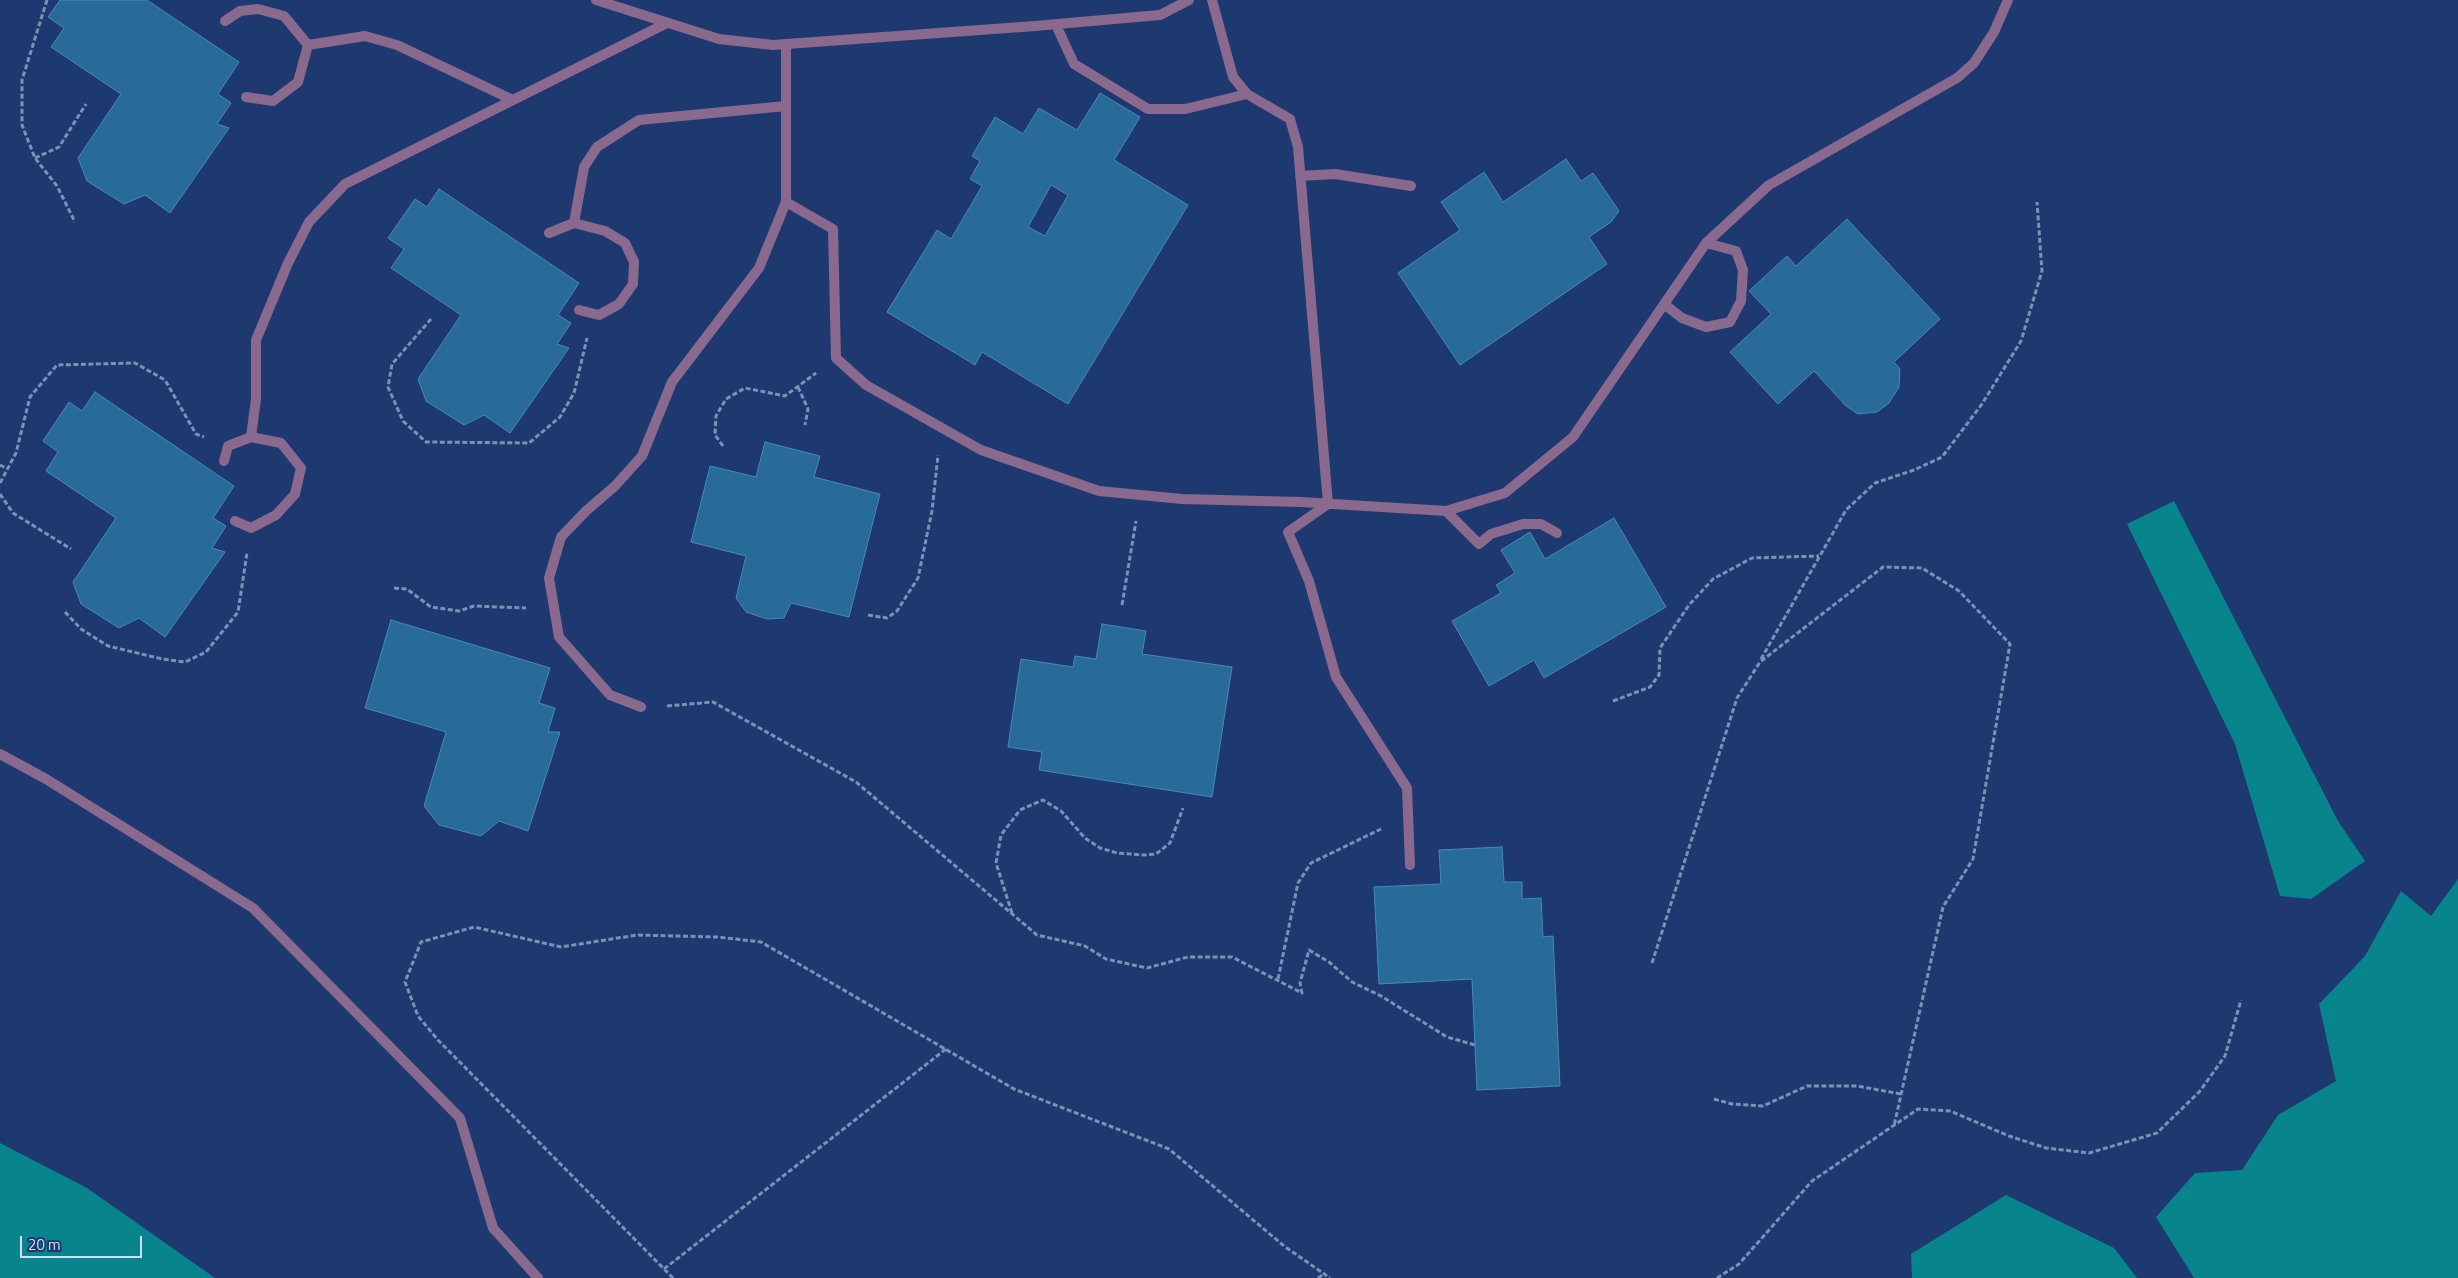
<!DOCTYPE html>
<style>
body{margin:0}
#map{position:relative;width:2458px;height:1278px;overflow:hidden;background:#1e396f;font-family:"Titillium Web",sans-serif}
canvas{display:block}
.scale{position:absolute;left:20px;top:1236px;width:122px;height:22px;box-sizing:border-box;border:2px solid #d0def9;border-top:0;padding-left:6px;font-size:15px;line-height:18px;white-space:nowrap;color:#d0def9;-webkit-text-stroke:4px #1e396f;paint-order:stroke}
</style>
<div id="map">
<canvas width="2458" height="1278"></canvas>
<div class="scale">20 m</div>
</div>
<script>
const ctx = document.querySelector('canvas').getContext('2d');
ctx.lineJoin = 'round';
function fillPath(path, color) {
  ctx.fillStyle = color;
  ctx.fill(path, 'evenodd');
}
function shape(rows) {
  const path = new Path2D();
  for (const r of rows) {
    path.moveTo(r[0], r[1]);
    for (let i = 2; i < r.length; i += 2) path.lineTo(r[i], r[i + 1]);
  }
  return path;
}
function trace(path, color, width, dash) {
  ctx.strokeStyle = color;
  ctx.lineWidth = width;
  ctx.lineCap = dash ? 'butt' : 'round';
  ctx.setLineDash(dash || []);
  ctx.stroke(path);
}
fillPath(shape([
 [2174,501,2338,821,2365,861,2311,899,2280,896,2235,744,2127,524],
 [2458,879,2458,1278,2194,1278,2156,1217,2195,1173,2242,1170,2278,1115,2336,1081,2319,1004,2365,956,2401,891,2431,916],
 [0,1143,87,1188,215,1278,0,1278],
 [2006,1195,2114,1248,2137,1278,1912,1278,1911,1254]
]), '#08848c');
const building = shape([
 [60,0,147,0,239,62,218,94,231,103,217,124,229,128,170,213,145,195,124,204,87,181,78,158,121,94,51,47,64,28,48,17,60,0],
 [1100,93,1140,117,1114,160,1188,205,1068,404,982,352,975,365,887,312,937,230,951,239,982,186,970,179,980,161,972,156,995,117,1023,134,1039,108,1077,130,1100,93],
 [1051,185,1068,195,1045,236,1028,227,1051,185],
 [1566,159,1581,181,1593,173,1619,211,1611,222,1589,237,1607,264,1460,365,1398,273,1460,230,1441,202,1484,172,1503,202,1566,159],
 [439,189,579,283,558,315,571,323,557,344,569,348,510,433,484,415,464,425,426,401,418,379,461,315,391,268,404,249,388,238,415,199,427,207,439,189],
 [1847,219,1940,319,1894,362,1900,369,1899,387,1889,403,1877,412,1858,414,1846,406,1814,371,1778,404,1730,352,1771,314,1749,291,1787,256,1796,266,1847,219],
 [95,392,234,486,213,518,226,526,212,548,225,552,165,637,139,618,119,628,81,604,73,582,116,518,46,471,58,452,43,441,69,402,82,411,95,392],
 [765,442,820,456,814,477,880,494,849,617,791,603,784,618,767,619,746,612,736,598,746,556,691,542,710,466,756,477,765,442],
 [1614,518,1666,607,1544,678,1534,660,1489,686,1452,621,1501,593,1496,585,1515,573,1501,550,1530,532,1545,559,1614,518],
 [391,620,550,668,539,703,555,708,548,732,560,732,528,831,499,821,481,836,439,825,424,806,446,732,365,708,391,620],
 [1102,624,1146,631,1142,654,1232,667,1212,797,1039,770,1042,752,1008,747,1021,659,1073,667,1075,656,1096,659,1102,624],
 [1502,847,1504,882,1522,882,1522,899,1541,898,1543,937,1553,936,1560,1086,1477,1090,1472,979,1379,984,1374,887,1441,884,1439,850,1502,847]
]);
fillPath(building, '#286b99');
trace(building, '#4889b9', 1);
trace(shape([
 [47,0,22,80,22,125,35,158,57,186,75,222],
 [35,158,59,147,86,104],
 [431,319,392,364,388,387,403,421,426,442,529,443,560,417,574,393,587,338],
 [798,387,808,409,805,425],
 [723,446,715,435,716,416,726,399,745,388,785,396,816,373],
 [0,465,8,469],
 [0,483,16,453,30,397,57,365,135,363,165,380,196,434,204,437],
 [0,494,13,513,71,549],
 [394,588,407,589,431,607,459,611,474,606,526,608],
 [1122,605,1136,521],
 [65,612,81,629,108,646,162,659,185,662,206,652,238,612,247,553],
 [868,615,887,618,897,611,918,578,932,511,938,455],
 [1761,659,1846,510,1875,483,1914,470,1942,457,1982,404,2021,341,2042,271,2037,202],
 [1613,701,1650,687,1659,675,1660,648,1689,605,1713,579,1752,558,1819,556],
 [667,706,713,702,856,782,1037,935,1085,946,1106,959,1147,968,1188,957,1232,957,1302,993,1300,983,1309,950,1329,962,1352,982,1381,996,1447,1037,1475,1045],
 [1012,913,996,863,1001,835,1020,810,1043,800,1061,811,1085,838,1100,848,1117,853,1144,855,1156,854,1170,843,1183,808],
 [1652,963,1737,698,1760,662,1883,567,1922,568,1959,591,2010,644,1973,859,1943,907,1894,1126],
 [1278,979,1298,883,1311,863,1381,829],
 [1714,1099,1732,1104,1763,1106,1807,1086,1857,1086,1901,1094],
 [664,1269,946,1049],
 [673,1278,438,1040,418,1016,405,982,421,942,474,927,561,947,637,935,718,937,761,942,1014,1089,1169,1149,1284,1246,1330,1278],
 [1318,1278,1324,1274],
 [1717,1278,1739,1264,1812,1181,1918,1109,1950,1111,2009,1136,2046,1148,2089,1153,2157,1133,2200,1091,2225,1056,2241,1000]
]), '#7c90b8', 3, [5, 2.5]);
trace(shape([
 [1212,0,1233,77,1247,94,1290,119,1298,147,1328,504,1288,532,1309,581,1336,677,1407,788,1410,865],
 [225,21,240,11,258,9,284,16,308,45,365,36,397,45,513,100],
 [1056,25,1074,64,1148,109,1185,109,1247,94],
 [786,44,786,202,833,229,836,358,866,385,981,450,1099,491,1182,499,1301,502,1446,511,1505,493,1573,437,1706,243,1769,185,1957,78,1974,63,1994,32,2008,0],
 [246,97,273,101,298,82,308,45],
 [1300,176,1335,174,1411,186],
 [574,223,584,167,597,147,639,120,786,106],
 [549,233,574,223,605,231,625,243,634,262,633,284,619,304,599,315,579,310],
 [1664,304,1682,318,1706,327,1730,322,1741,301,1743,270,1736,251,1706,243],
 [251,437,256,399,256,340,288,263,309,222,345,184,667,23],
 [224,461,228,446,251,437,281,443,301,468,295,494,276,515,251,528,235,521],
 [1446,511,1479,544,1491,534,1523,524,1541,524,1557,533],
 [641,707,610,695,559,637,549,578,561,537,586,511,615,486,642,456,672,382,759,268,786,202],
 [0,754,46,779,253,908,460,1118,493,1228,538,1278]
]), '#8a698e', 10);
trace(shape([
 [596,0,719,39,773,45,1035,26,1160,15,1189,0]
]), '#8a698e', 10);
</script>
